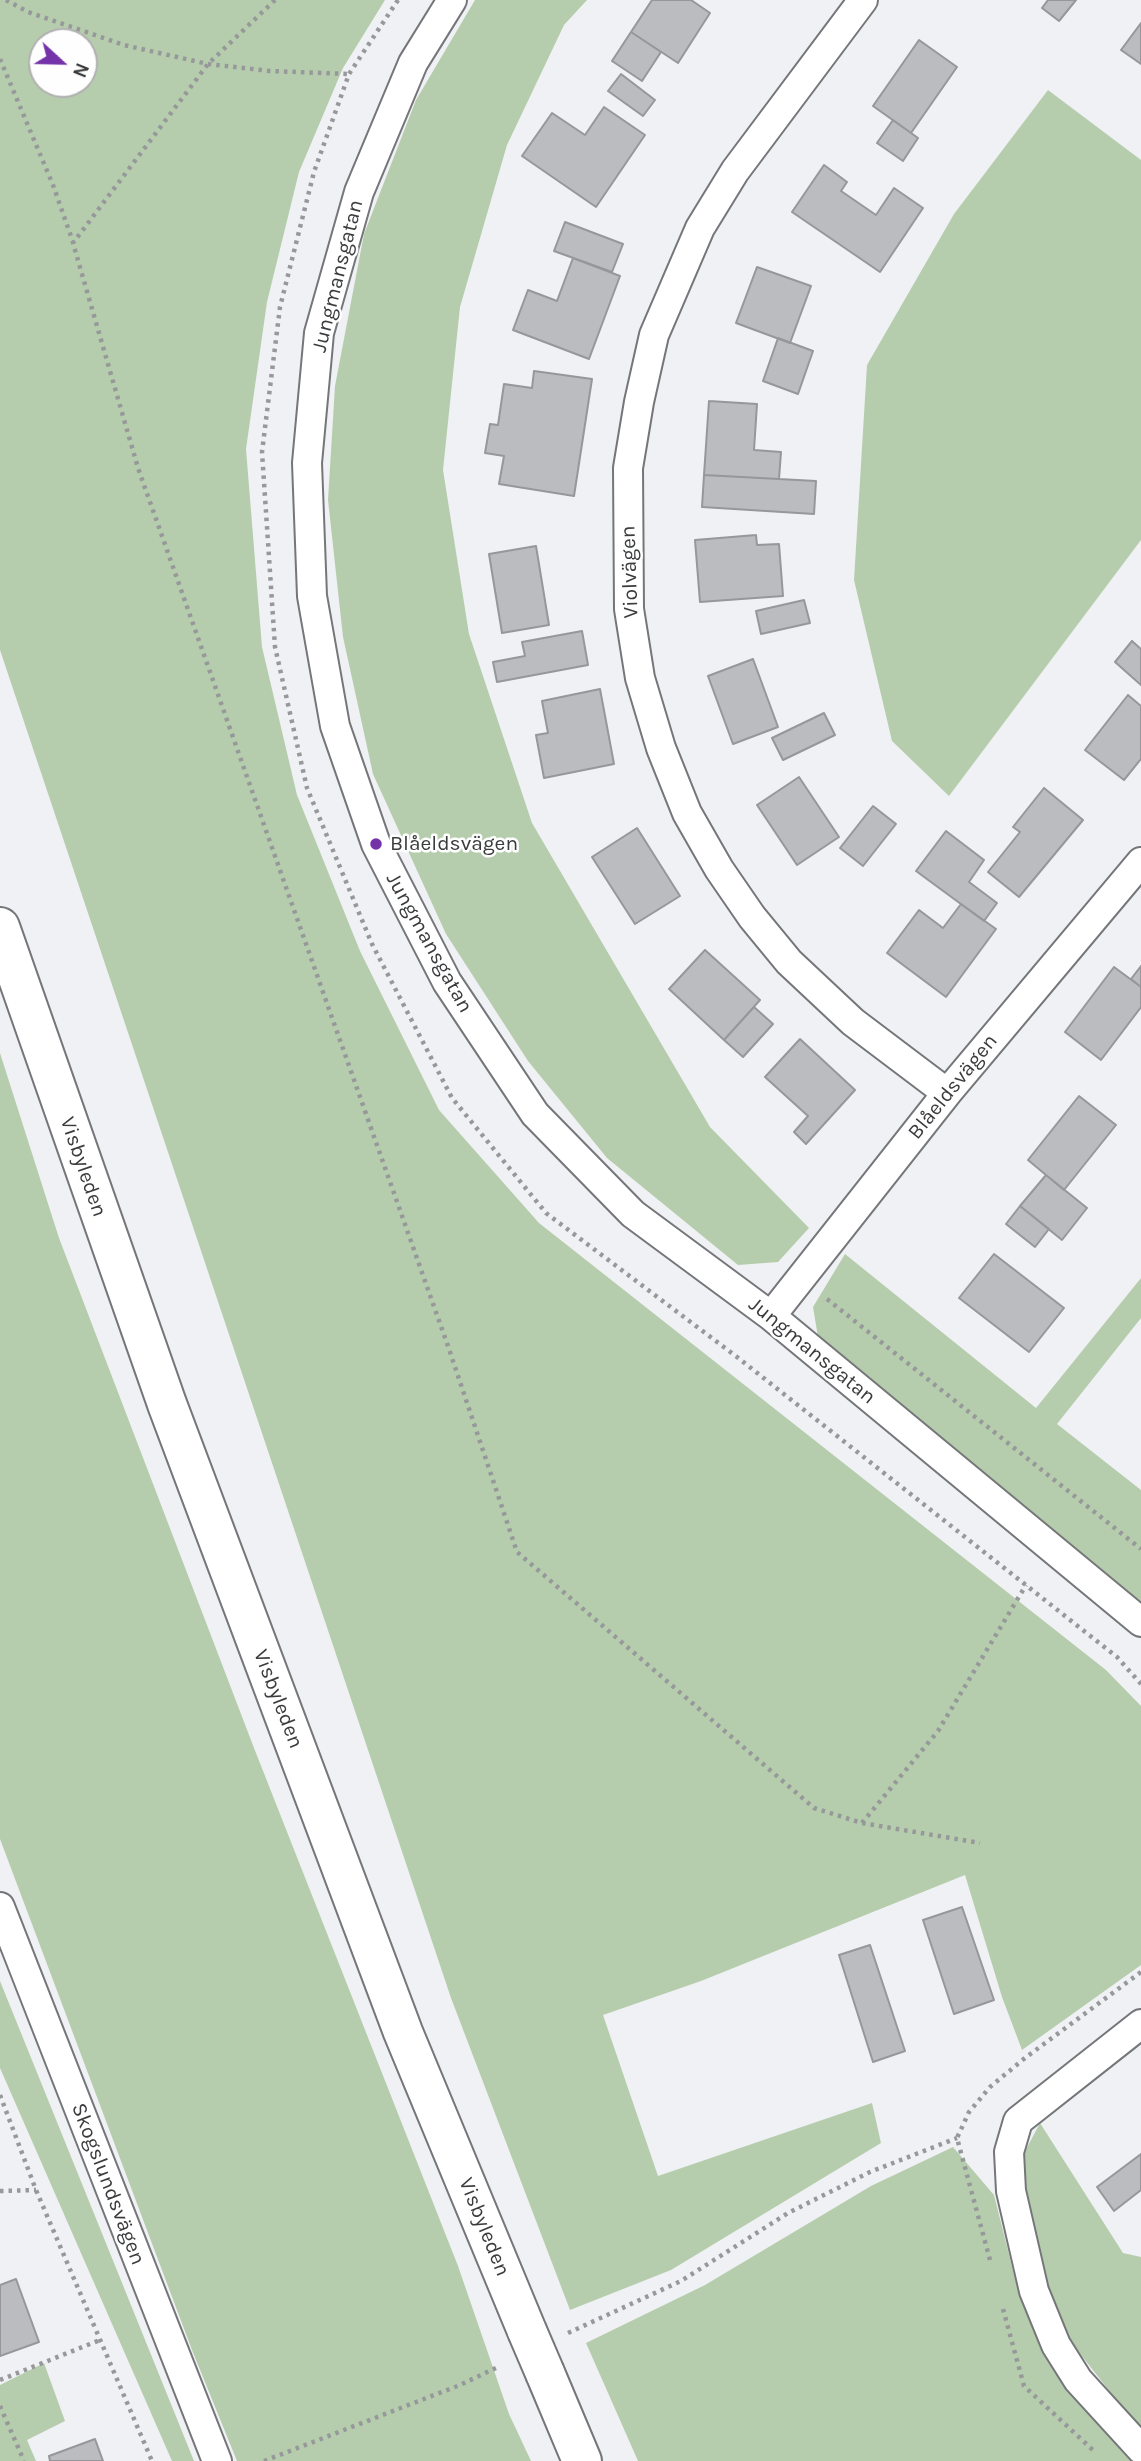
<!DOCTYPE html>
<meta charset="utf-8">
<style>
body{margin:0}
#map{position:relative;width:1141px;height:2461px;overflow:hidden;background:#eff1f4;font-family:Karla,sans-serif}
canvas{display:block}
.north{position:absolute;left:28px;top:28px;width:70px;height:70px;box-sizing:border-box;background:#fefeff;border:2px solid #b0b0b1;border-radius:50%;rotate:112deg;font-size:19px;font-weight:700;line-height:28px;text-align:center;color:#3a3b3c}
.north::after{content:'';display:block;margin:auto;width:24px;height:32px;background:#7433a8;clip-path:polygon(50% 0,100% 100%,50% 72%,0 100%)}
</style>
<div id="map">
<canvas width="1141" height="2461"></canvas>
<div class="north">N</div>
</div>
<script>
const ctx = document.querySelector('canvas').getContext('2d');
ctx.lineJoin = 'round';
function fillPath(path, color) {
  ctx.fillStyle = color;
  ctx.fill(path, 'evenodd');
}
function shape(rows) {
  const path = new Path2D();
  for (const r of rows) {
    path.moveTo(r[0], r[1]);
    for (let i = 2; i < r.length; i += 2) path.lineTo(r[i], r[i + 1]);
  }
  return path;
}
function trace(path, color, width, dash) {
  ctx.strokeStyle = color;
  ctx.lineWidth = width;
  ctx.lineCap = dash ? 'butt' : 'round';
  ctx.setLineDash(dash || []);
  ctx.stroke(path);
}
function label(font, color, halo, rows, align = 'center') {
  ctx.font = font + ' Karla,sans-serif';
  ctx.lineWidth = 5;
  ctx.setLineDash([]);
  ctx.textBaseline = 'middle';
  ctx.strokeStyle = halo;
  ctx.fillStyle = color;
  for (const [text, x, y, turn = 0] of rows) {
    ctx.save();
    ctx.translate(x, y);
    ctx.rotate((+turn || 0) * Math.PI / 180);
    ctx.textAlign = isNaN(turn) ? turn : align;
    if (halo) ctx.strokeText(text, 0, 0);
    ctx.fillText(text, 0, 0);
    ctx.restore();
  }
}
fillPath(shape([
 [0,0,385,0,343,68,299,172,267,302,246,449,262,647,297,795,360,951,439,1110,539,1223,1106,1670,1141,1706,1141,1965,1022,2050,1002,1997,965,1875,701,1981,603,2015,658,2176,872,2103,881,2143,671,2270,570,2310,451,1998,0,650],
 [42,42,84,42,84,84,42,84],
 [475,0,587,0,564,25,507,145,460,307,443,470,469,634,532,823,710,1127,809,1228,778,1262,738,1265,607,1158,528,1061,446,934,373,774,343,637,328,500,335,386,364,234,416,100],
 [1048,90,1141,160,1141,540,949,796,892,741,854,580,867,365,954,214],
 [0,1053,59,1238,254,1748,458,2266,509,2414,531,2461,237,2461,192,2350,0,1839],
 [845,1254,1036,1408,1141,1278,1141,1318,1057,1424,1141,1490,1141,1602,818,1337,813,1307],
 [0,1981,194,2461,172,2461,0,2068],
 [1040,2123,1123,2253,1141,2257,1141,2431,1070,2341,1048,2285,1025,2192,1023,2155],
 [953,2147,994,2195,1019,2294,1041,2349,1065,2388,1131,2461,638,2461,586,2343,705,2285,871,2186],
 [44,2363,65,2421,27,2440,36,2461,0,2461,0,2385]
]), '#b6cdad');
const building = shape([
 [652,0,691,0,710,13,678,63,631,32,652,0],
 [1048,0,1076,0,1059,21,1042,8,1048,0],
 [1141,23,1141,64,1121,50,1141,23],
 [631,32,661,52,642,81,612,61,631,32],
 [919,40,957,67,911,133,873,106,919,40],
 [621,74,655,100,643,116,608,91,621,74],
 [604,107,645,135,596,207,522,156,552,113,585,135,604,107],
 [893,120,918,138,903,161,877,143,893,120],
 [824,165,847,182,841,191,876,215,894,188,923,208,880,272,792,212,824,165],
 [565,222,623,244,612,272,554,251,565,222],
 [573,258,620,276,589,359,513,330,528,290,557,301,573,258],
 [757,267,811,286,790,343,736,323,757,267],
 [778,338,813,351,798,394,763,381,778,338],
 [534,371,592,379,574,496,499,484,504,456,485,453,490,424,498,425,504,384,532,388,534,371],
 [709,401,757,404,754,450,781,452,779,479,704,475,709,401],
 [704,475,816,481,814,514,702,507,704,475],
 [756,535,757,545,779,544,783,596,700,602,695,540,756,535],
 [536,546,549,625,502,633,489,554,536,546],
 [804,600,810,623,761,634,756,611,804,600],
 [582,631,588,665,497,682,493,662,525,656,522,642,582,631],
 [1132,641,1141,649,1141,685,1115,662,1132,641],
 [753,659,778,727,733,744,708,676,753,659],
 [600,689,614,764,544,778,536,735,548,733,542,701,600,689],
 [1128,695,1141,706,1141,759,1124,780,1085,750,1128,695],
 [824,713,835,735,783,760,772,738,824,713],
 [799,777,839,837,797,865,757,805,799,777],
 [1044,788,1083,820,1019,897,988,872,1020,832,1013,827,1044,788],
 [873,806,896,824,863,866,840,848,873,806],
 [637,828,680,896,635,924,592,857,637,828],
 [946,831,984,860,969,882,997,903,984,921,916,871,946,831],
 [961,904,996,929,946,997,887,953,919,910,943,928,961,904],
 [705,950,760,1000,724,1040,669,989,705,950],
 [1141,966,1141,987,1131,979,1141,966],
 [1114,967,1141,987,1141,1007,1101,1060,1065,1032,1114,967],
 [754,1007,773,1024,743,1057,724,1040,754,1007],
 [800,1039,855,1090,806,1144,794,1132,808,1116,765,1077,800,1039],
 [1079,1096,1116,1125,1064,1190,1028,1160,1079,1096],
 [1046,1175,1087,1208,1062,1240,1020,1206,1046,1175],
 [1020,1206,1049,1229,1035,1247,1006,1224,1020,1206],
 [994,1254,1064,1308,1029,1352,959,1298,994,1254],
 [962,1907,994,2000,954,2014,923,1920,962,1907],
 [870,1945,905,2051,873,2062,839,1955,870,1945],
 [1141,2154,1141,2190,1114,2211,1097,2187,1141,2154],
 [16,2279,39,2342,0,2356,0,2285,16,2279],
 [95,2439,103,2461,50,2461,49,2456,95,2439]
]);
fillPath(building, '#bbbcbf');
trace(building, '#96979b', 2);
const street = shape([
 [452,0,413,63,359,192,319,333,307,463,312,596,335,726,376,844,447,982,535,1114,633,1214,771,1316,1141,1622],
 [863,0,735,171,700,228,654,335,639,402,628,468,629,609,640,678,661,748,687,813,719,869,752,917,789,962,853,1022,947,1093],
 [771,1316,947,1093,1141,862],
 [0,1907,217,2461],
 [1141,2024,1018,2121,1009,2152,1011,2191,1034,2291,1056,2345,1078,2380,1141,2449]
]);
const secondary = shape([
 [0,927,167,1404,403,2032,527,2331],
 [545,2373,582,2461]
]);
trace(street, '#757679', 32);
trace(secondary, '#757679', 42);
trace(shape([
 [6,0,28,12,124,45,208,64,270,71,349,74],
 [275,0,208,64,73,243,138,468,449,1349,517,1552,814,1808,862,1823,980,1843],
 [398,0,349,74,314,172,280,307,262,452,275,647,307,788,372,944,452,1098,546,1213,737,1357,1117,1657,1141,1684],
 [0,59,53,185,73,242],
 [827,1299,1141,1549],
 [862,1823,938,1731,1026,1585],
 [0,2095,36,2190,152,2461],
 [0,2191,36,2190],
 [990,2260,957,2138,969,2112,990,2087,1025,2058,1141,1972],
 [1003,2309,1024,2386,1095,2452],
 [568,2333,681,2281,788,2213,870,2172,957,2138],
 [0,2380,100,2340],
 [0,2406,24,2461],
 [264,2461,460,2385,500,2366]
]), '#96989a', 4.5, [3.5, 5]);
trace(street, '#fff', 28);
trace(secondary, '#fff', 38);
const secondaryBridge = shape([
 [527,2331,545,2373]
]);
trace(secondaryBridge, '#757679', 42, []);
trace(secondaryBridge, '#fff', 38);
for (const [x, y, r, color] of [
 [376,844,7,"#7433a8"]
]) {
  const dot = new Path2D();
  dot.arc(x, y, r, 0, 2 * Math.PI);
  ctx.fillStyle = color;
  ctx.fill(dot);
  trace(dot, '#fefeff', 2.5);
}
label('21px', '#3a3b3c', '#fefeff', [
 ["Jungmansgatan",338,276,-76],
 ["Violvägen",630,572,-92],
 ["Jungmansgatan",429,943,61],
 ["Blåeldsvägen",953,1087,-51],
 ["Visbyleden",83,1167,71],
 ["Jungmansgatan",812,1351,39],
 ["Visbyleden",278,1699,69],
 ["Skogslundsvägen",108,2184,69],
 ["Visbyleden",484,2227,68]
]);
label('21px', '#3a3b3c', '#fefeff', [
 ["Blåeldsvägen",390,844]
], 'left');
</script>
